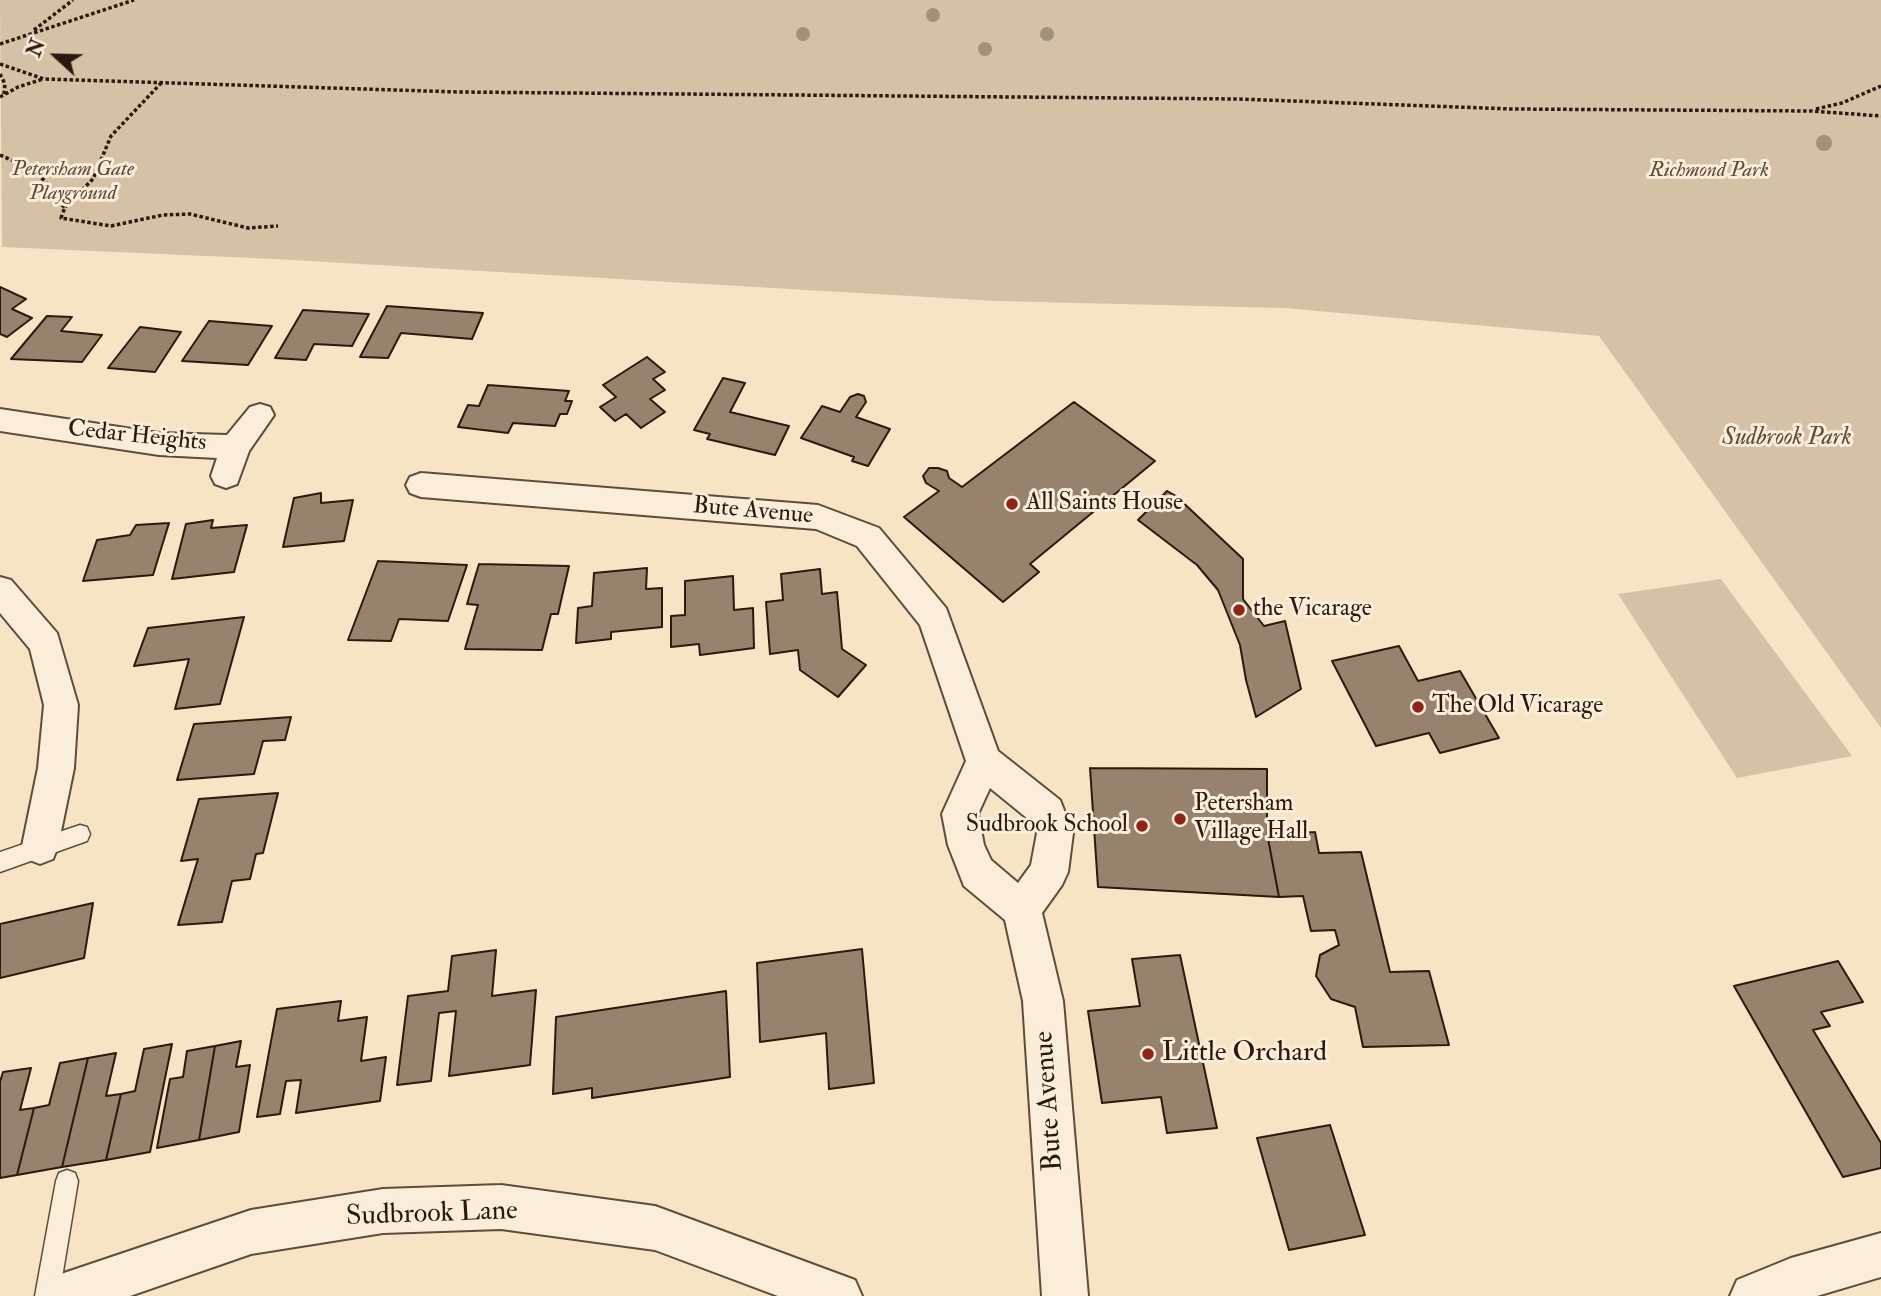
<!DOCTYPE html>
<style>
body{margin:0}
#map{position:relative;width:1881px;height:1296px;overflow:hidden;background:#f7e4c5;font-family:"IM FELL Double Pica",serif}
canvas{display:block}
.north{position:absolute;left:21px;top:21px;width:70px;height:70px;-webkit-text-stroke:5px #faedd9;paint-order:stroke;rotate:292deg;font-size:19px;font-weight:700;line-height:28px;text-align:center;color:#2d180e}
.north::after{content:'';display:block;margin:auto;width:24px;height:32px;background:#2d180e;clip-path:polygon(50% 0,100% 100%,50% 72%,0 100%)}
</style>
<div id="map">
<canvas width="1881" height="1296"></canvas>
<div class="north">N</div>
</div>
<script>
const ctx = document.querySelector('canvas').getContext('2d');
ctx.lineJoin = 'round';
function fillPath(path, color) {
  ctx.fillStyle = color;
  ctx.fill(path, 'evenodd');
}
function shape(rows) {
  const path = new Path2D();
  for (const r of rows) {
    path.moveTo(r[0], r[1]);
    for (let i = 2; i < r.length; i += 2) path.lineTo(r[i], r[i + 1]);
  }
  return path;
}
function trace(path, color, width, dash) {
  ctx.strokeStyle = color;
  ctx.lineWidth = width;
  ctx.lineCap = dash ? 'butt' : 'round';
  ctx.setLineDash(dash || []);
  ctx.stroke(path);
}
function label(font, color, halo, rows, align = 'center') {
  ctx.font = font + ' "IM FELL Double Pica",serif';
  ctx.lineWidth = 6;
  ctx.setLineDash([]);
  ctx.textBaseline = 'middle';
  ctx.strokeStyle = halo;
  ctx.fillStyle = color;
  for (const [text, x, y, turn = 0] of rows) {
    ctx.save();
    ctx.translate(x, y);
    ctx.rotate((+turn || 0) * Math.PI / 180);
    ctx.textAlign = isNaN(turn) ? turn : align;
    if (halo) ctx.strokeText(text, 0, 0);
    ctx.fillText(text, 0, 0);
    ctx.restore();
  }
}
fillPath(shape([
 [0,0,1881,0,1881,728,1599,336,1284,308,996,301,275,259,2,247],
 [1721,579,1852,756,1737,778,1618,594]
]), '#d5c1a6');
const building = shape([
 [0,287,26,299,12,309,32,318,7,337,0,334,0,287],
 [387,306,483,313,472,339,401,333,388,358,360,357,387,306],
 [303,310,369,314,352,346,314,344,306,360,275,358,303,310],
 [47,316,72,317,61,331,102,335,82,362,11,359,47,316],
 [209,321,272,326,248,365,182,361,209,321],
 [140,327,181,332,155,372,108,368,140,327],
 [647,357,665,372,653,379,665,390,650,399,665,412,641,428,626,414,615,421,600,407,616,397,603,385,647,357],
 [723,378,745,383,730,412,789,426,775,455,707,439,710,434,694,430,723,378],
 [488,385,569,391,565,401,572,401,567,414,560,414,555,426,513,423,508,433,458,427,468,405,479,406,488,385],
 [858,394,864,396,866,402,856,417,890,429,868,466,852,461,854,457,801,438,822,406,840,412,850,397,858,394],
 [1074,402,1155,461,1030,564,1039,572,1003,602,904,517,939,491,926,483,923,476,929,468,938,468,947,471,949,478,962,487,1074,402],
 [1167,491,1176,496,1243,559,1243,599,1264,626,1285,621,1301,689,1256,717,1246,680,1240,645,1218,590,1197,565,1138,520,1167,491],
 [321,493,321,503,353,500,344,541,283,547,294,498,321,493],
 [213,520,211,528,247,525,234,572,172,579,186,524,213,520],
 [169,523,153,575,83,581,97,540,130,535,136,525,169,523],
 [378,561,467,565,448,621,399,619,391,641,348,640,378,561],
 [479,564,569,566,558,614,551,614,542,650,465,649,478,605,467,604,479,564],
 [647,568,646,589,662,588,662,627,611,632,611,639,576,643,578,608,592,606,594,573,647,568],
 [820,569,822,594,837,592,842,649,866,665,838,697,800,670,798,650,770,654,766,602,783,600,781,574,820,569],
 [733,576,734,610,753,608,754,648,700,655,699,644,671,647,671,616,685,615,685,581,733,576],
 [244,617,220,704,175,709,189,659,134,666,148,628,244,617],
 [1399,646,1418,681,1460,671,1499,738,1440,753,1429,733,1376,746,1332,661,1399,646],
 [291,717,285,740,263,741,254,774,177,780,194,724,291,717],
 [1090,768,1267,769,1267,833,1279,897,1098,887,1090,768],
 [278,793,263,853,256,854,250,879,232,881,222,922,178,925,198,859,181,861,199,799,278,793],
 [1315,832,1319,853,1361,852,1390,972,1429,971,1449,1045,1363,1047,1355,1007,1331,999,1316,976,1320,955,1339,945,1335,930,1311,931,1303,896,1279,897,1267,833,1315,832],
 [93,903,84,958,0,978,0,924,93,903],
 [862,949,874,1083,829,1089,826,1033,760,1042,757,963,862,949],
 [496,950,492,996,536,990,530,1065,449,1076,456,1011,439,1013,431,1081,397,1085,408,996,448,991,452,956,496,950],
 [1180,955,1217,1128,1167,1133,1161,1097,1102,1103,1088,1011,1140,1006,1132,959,1180,955],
 [1838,961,1863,1002,1821,1012,1830,1026,1813,1030,1881,1143,1881,1168,1843,1177,1734,986,1838,961],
 [726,991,730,1077,592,1098,592,1088,553,1094,556,1017,726,991],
 [341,1001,338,1021,367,1017,361,1061,386,1057,380,1101,296,1113,301,1080,286,1081,280,1114,257,1117,277,1009,341,1001],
 [241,1041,236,1067,250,1065,239,1132,199,1140,215,1046,241,1041],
 [172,1044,150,1152,106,1160,121,1094,135,1091,144,1049,172,1044],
 [215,1046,199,1140,157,1148,170,1079,183,1077,187,1051,215,1046],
 [116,1053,106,1096,121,1094,106,1160,62,1167,88,1058,116,1053],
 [88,1058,62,1167,17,1175,34,1108,49,1105,60,1063,88,1058],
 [31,1068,20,1110,34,1108,17,1175,0,1178,0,1082,3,1072,31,1068],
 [1330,1125,1365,1235,1289,1250,1257,1138,1330,1125]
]);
fillPath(building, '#96826d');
trace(building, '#2d180e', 2);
const lane = shape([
 [80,825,87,827,90,834,87,841,0,872,0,852,80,825],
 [67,1170,75,1173,78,1181,59,1296,35,1296,56,1181,59,1173,67,1170]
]);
const street = shape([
 [260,404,270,407,274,415,249,451,237,484,226,488,215,484,211,476,217,458,159,455,0,431,0,409,159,433,227,435,250,407,260,404],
 [421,473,818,505,879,528,946,608,998,751,1060,800,1073,833,1068,872,1062,885,1042,913,1063,1001,1088,1296,1042,1296,1023,1001,1005,920,964,886,948,845,942,814,966,761,920,625,857,546,816,529,421,497,410,493,406,485,410,477,421,473],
 [990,788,1033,823,1037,833,1031,865,1018,883,991,860,984,845,978,814,990,788],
 [0,577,11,580,57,633,78,705,74,768,58,846,53,859,40,864,27,859,22,846,38,768,44,705,30,649,0,613,0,577],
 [501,1185,655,1206,855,1280,862,1296,778,1296,655,1250,501,1229,383,1233,251,1254,130,1296,41,1296,48,1280,64,1273,251,1210,383,1189,501,1185],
 [1881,1233,1881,1277,1817,1296,1730,1296,1737,1280,1791,1258,1881,1233]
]);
trace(lane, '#604b3c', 3);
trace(street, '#604b3c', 4);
trace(shape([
 [34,30,73,0],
 [0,44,134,0],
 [0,64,44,79,459,92,1238,99,1512,109,1811,111,1881,116],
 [0,74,5,84,4,94],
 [0,97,18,87,43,79],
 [1816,109,1842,103,1881,86],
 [0,155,30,168,46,182,52,200,65,207,61,218,111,226,163,215,190,214,248,228,278,226],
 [65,207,93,179,111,136,163,81]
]), '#2d180e', 3.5, [3.5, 2.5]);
fillPath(lane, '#faedd9');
fillPath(street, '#faedd9');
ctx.fillStyle = '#a3907a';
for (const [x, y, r] of [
 [933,15,7],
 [803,34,7],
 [1047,34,7],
 [985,49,7],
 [1824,143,8]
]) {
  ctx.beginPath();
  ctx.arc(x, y, r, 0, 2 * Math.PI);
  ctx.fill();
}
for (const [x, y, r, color] of [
 [1012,504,7,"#8f2418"],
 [1239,610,7,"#8f2418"],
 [1418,707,7,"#8f2418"],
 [1180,819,7,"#8f2418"],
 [1142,826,7,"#8f2418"],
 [1148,1054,7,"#8f2418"]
]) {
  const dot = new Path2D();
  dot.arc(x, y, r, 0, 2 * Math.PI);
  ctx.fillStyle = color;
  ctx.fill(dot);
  trace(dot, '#faedd9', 2.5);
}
label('italic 21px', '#5f4b3c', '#faedd9', [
 ["Petersham Gate",73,170],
 ["Playground",73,194],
 ["Richmond Park",1709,171]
]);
label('24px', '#2d180e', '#faedd9', [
 ["Cedar Heights",137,437,6],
 ["Bute Avenue",753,512,5]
]);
label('italic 24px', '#5f4b3c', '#faedd9', [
 ["Sudbrook Park",1787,439]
]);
label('24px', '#2d180e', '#faedd9', [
 ["All Saints House",1026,504],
 ["the Vicarage",1253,610],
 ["The Old Vicarage",1432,707],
 ["Petersham",1194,805],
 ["Village Hall",1194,833],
 ["Sudbrook School",1128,826,"right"]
], 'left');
label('28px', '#2d180e', '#faedd9', [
 ["Little Orchard",1162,1054]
], 'left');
label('28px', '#2d180e', '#faedd9', [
 ["Bute Avenue",1050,1101,-94],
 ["Sudbrook Lane",432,1215,-2]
]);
</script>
